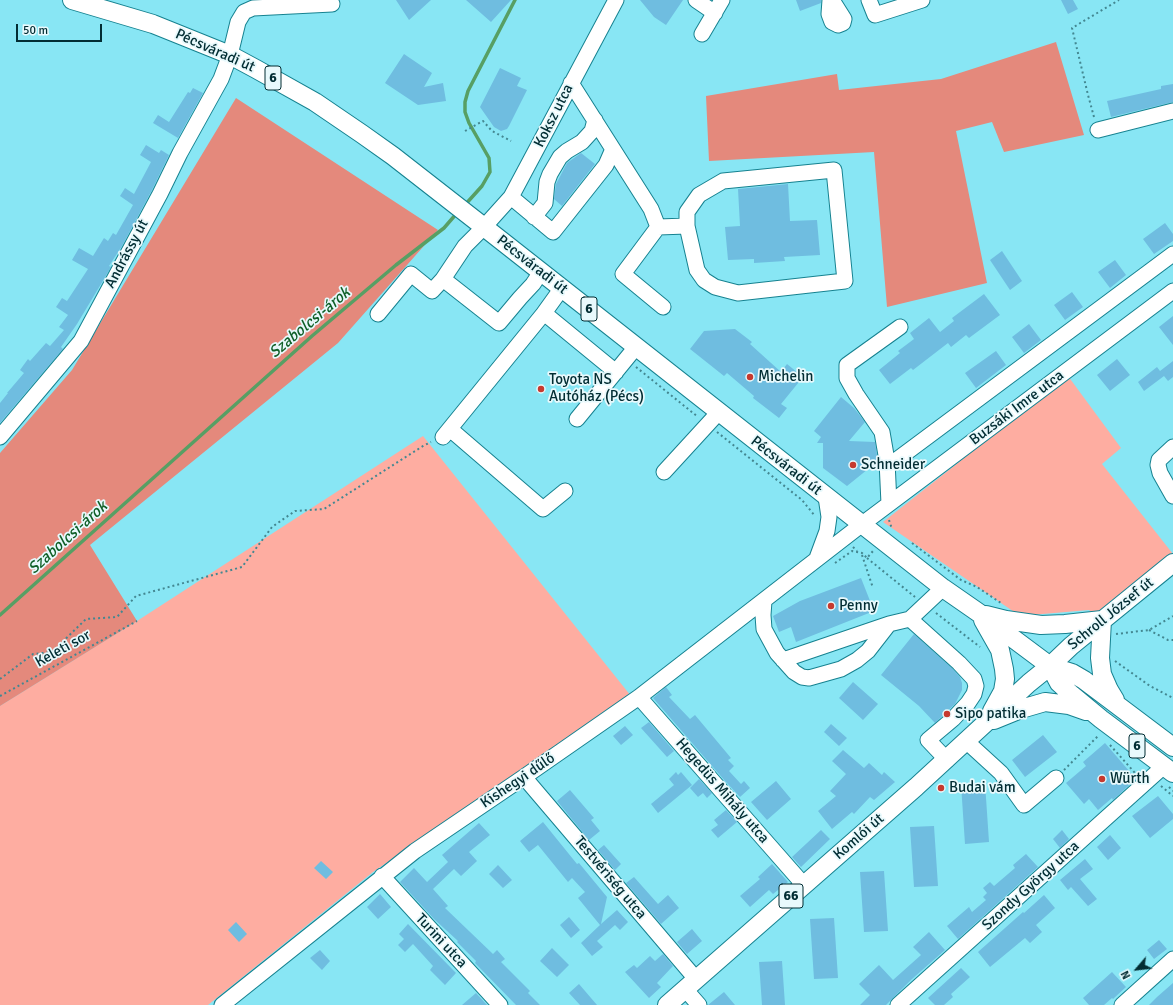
<!DOCTYPE html>
<meta charset="utf-8">
<style>
body{margin:0}
#map{position:relative;width:1173px;height:1005px;overflow:hidden;background:#88e6f4;font-family:Signika,sans-serif}
canvas{display:block}
.north{position:absolute;left:1117px;top:949px;width:40px;height:40px;-webkit-text-stroke:3px #e8f9fc;paint-order:stroke;rotate:242deg;font-size:11px;font-weight:700;line-height:16px;text-align:center;color:#022d33}
.north::after{content:'';display:block;margin:auto;width:14px;height:18px;background:#022d33;clip-path:polygon(50% 0,100% 100%,50% 72%,0 100%)}
.scale{position:absolute;left:16px;top:24px;width:86px;height:18px;box-sizing:border-box;border:2px solid #022d33;border-top:0;padding-left:5px;font-size:12px;line-height:14px;white-space:nowrap;color:#022d33;-webkit-text-stroke:3px #e8f9fc;paint-order:stroke}
</style>
<div id="map">
<canvas width="1173" height="1005"></canvas>
<div class="north">N</div>
<div class="scale">50 m</div>
</div>
<script>
const ctx = document.querySelector('canvas').getContext('2d');
ctx.lineJoin = 'round';
function fillPath(path, color) {
  ctx.fillStyle = color;
  ctx.fill(path, 'evenodd');
}
function shape(rows) {
  const path = new Path2D();
  for (const r of rows) {
    path.moveTo(r[0], r[1]);
    for (let i = 2; i < r.length; i += 2) path.lineTo(r[i], r[i + 1]);
  }
  return path;
}
function trace(path, color, width, dash) {
  ctx.strokeStyle = color;
  ctx.lineWidth = width;
  ctx.lineCap = dash ? 'butt' : 'round';
  ctx.setLineDash(dash || []);
  ctx.stroke(path);
}
function label(font, color, halo, rows, align = 'center') {
  ctx.font = font + ' Signika,sans-serif';
  ctx.lineWidth = 3.5;
  ctx.setLineDash([]);
  ctx.textBaseline = 'middle';
  ctx.strokeStyle = halo;
  ctx.fillStyle = color;
  for (const [text, x, y, turn = 0] of rows) {
    ctx.save();
    ctx.translate(x, y);
    ctx.rotate((+turn || 0) * Math.PI / 180);
    ctx.textAlign = isNaN(turn) ? turn : align;
    if (halo) ctx.strokeText(text, 0, 0);
    ctx.fillText(text, 0, 0);
    ctx.restore();
  }
}
fillPath(shape([
 [1068,376,1121,448,1102,464,1173,554,1173,573,1107,625,1089,610,1020,616,883,522],
 [423,436,631,696,373,872,208,1005,0,1005,0,706,137,621]
]), '#feada1');
fillPath(shape([
 [1056,42,1084,135,1004,152,992,122,956,131,987,283,887,307,874,152,709,161,706,96,837,74,839,90,941,79],
 [236,98,438,230,338,343,90,545,137,621,0,706,0,453,72,370]
]), '#e4897c');
trace(shape([
 [464,206,482,186,490,172,489,158,469,123,465,112,465,102,468,91,515,0],
 [0,615,312,336,396,265,444,228,457,213]
]), '#579f64', 3.5);
fillPath(shape([
 [396,0,431,0,409,20],
 [466,0,511,0,491,22],
 [640,0,683,0,666,25,654,17],
 [796,0,821,0,821,3,800,11],
 [1061,0,1073,0,1078,9,1068,14],
 [404,54,432,73,424,87,443,83,446,101,418,105,385,83],
 [500,68,521,78,517,86,527,90,509,126,507,129,501,131,494,127,480,107],
 [1173,84,1173,102,1111,117,1107,101,1161,89,1161,86],
 [193,88,203,93,178,138,153,123,158,115,169,122,188,92,190,93],
 [146,145,159,153,161,150,169,155,152,190,122,246,109,266,111,267,104,279,77,324,61,347,63,349,0,423,0,403,8,393,7,393,24,373,20,370,28,359,30,361,46,343,50,346,64,330,59,327,68,315,56,307,62,298,67,301,88,269,72,260,79,248,93,256,104,238,108,241,113,233,116,235,133,205,120,196,125,188,134,194,151,162,140,155],
 [581,153,595,164,562,206,554,199,556,184,567,163],
 [788,184,790,221,817,220,820,255,784,257,785,261,754,263,754,259,728,260,725,227,740,226,738,189],
 [1165,223,1173,234,1173,241,1154,254,1143,239],
 [1002,251,1022,281,1010,290,990,260],
 [1115,260,1126,275,1110,288,1098,272],
 [1072,292,1083,307,1065,320,1054,305],
 [984,294,1000,315,969,338,966,335,951,347,948,343,913,370,911,368,890,384,879,370,900,353,898,351,914,339,910,333,929,318,940,332,954,321,952,318],
 [1173,316,1173,345,1159,327],
 [1029,324,1041,340,1024,353,1012,337],
 [735,329,752,342,750,344,781,372,787,364,803,377,781,404,787,408,779,418,753,398,754,396,727,373,724,376,690,349,704,331],
 [996,351,1006,365,976,388,965,373],
 [1117,359,1130,375,1110,391,1097,375],
 [1173,361,1173,377,1168,381,1164,376,1144,391,1138,382,1157,367,1160,371],
 [841,397,854,408,865,422,849,441,875,442,878,461,847,486,823,468,823,443,817,443,821,437,814,431],
 [861,578,874,611,796,642,791,627,779,632,773,616,800,601],
 [914,634,953,669,960,677,962,683,962,690,955,704,935,723,919,706,881,675],
 [853,682,878,704,863,720,839,698],
 [666,687,672,695,669,697,690,719,695,715,731,758,728,760,734,766,729,771,741,784,744,781,750,788,740,797,725,781,653,698],
 [649,722,674,751,667,757,641,728],
 [831,724,847,738,839,746,824,732],
 [625,726,633,735,621,745,613,736],
 [1043,735,1057,752,1025,777,1012,760],
 [1105,743,1136,779,1113,800,1112,798,1098,810,1089,799,1084,804,1066,783,1086,766,1083,762],
 [843,750,864,768,869,763,882,775,884,772,895,782,874,800,870,797,854,814,852,812,832,829,818,811,836,796,830,791,846,774,832,761],
 [676,772,678,775,681,772,692,785,658,813,651,804,674,785,669,779],
 [699,779,712,793,707,798,703,793,698,797,690,788],
 [776,781,791,799,767,820,751,802],
 [985,783,989,842,965,844,961,784],
 [570,790,594,818,591,820,600,831,589,840,557,801],
 [1158,796,1173,814,1173,819,1150,838,1132,816],
 [726,810,737,822,718,838,711,830,718,825,714,820],
 [543,822,577,864,579,863,607,897,601,924,617,910,628,922,620,930,615,925,597,941,603,947,592,956,581,943,600,925,578,898,585,892,572,878,568,882,538,845,529,852,520,841],
 [479,823,490,835,469,852,477,861,461,876,454,869,433,889,448,906,445,908,493,954,497,950,505,959,501,962,530,991,528,993,540,1005,516,1005,475,963,476,961,457,942,458,941,434,919,400,882,414,868,427,882,448,862,442,855],
 [934,826,938,886,914,887,910,827],
 [821,830,830,839,801,867,792,857],
 [1062,830,1069,839,1060,848,1053,839],
 [1110,835,1121,848,1108,860,1097,847],
 [604,845,621,864,615,870,598,850],
 [1026,854,1038,867,958,939,947,926,969,907,972,912,986,900,983,897,987,893,983,888,990,882,994,886,1015,868,1013,865],
 [1085,859,1093,869,1080,879,1097,899,1088,906,1071,887,1068,890,1060,880],
 [321,861,333,872,326,879,314,868],
 [772,864,788,882,773,894,769,890,750,907,740,896,760,879,758,877],
 [498,865,512,880,503,888,489,874],
 [884,871,888,931,864,932,860,872],
 [634,877,658,904,668,895,679,908,661,924,626,883],
 [380,894,391,907,378,919,367,907],
 [1044,895,1055,908,1036,925,1042,932,1030,943,1025,938,990,967,978,952,1023,912,1024,913],
 [569,917,580,930,571,938,560,925],
 [834,918,838,978,814,979,810,919],
 [236,922,247,934,239,942,228,930],
 [408,924,456,973,445,985,430,970,433,966,413,944,405,952,398,945,404,939,399,934],
 [692,929,702,941,687,954,677,942],
 [929,932,945,950,912,979,886,1005,860,1005,870,995,859,984,879,965,893,980,921,955,913,947],
 [1159,940,1167,949,1154,959,1147,950],
 [552,948,569,965,557,977,540,961],
 [320,950,330,961,322,970,310,958],
 [663,954,673,966,657,983,661,987,649,998,625,972,634,965,637,968,650,956,655,961],
 [782,961,785,1005,762,1005,759,962],
 [961,968,970,977,951,994,953,997,944,1005,935,1005,928,998],
 [1112,972,1126,987,1113,999,1112,998,1104,1005,1089,1005,1083,998],
 [1173,983,1173,1005,1149,1005,1157,997],
 [579,984,597,1005,580,1005,569,993],
 [724,992,735,1005,708,1005],
 [476,993,487,1005,462,1005]
]), '#6fbde0');
const minor = shape([
 [696,0,715,13],
 [830,0,829,14,832,22,838,25,843,23,844,19,832,0],
 [869,0,875,15,922,0],
 [702,34,722,0],
 [571,83,651,209,658,227,623,274,663,307],
 [1098,130,1173,111],
 [511,197,553,232,606,165,613,149],
 [534,217,545,203,547,182,550,174,560,157,567,151,582,142,592,131,595,120],
 [658,227,687,226,697,270,704,280,715,287,738,293,845,281,834,170,723,181,699,195,687,212,687,226],
 [541,272,533,284,520,298,499,323,443,279,465,246,484,227,511,197,616,0],
 [544,313,616,372],
 [378,314,411,274,432,291,443,279],
 [577,419,636,347],
 [450,429,543,509,565,491],
 [0,437,81,341,160,194,180,153,221,79,230,55,238,22,244,12,253,8,332,4],
 [443,437,544,313,562,288],
 [1173,447,1159,460,1158,465,1160,473,1173,496],
 [887,467,1173,254],
 [664,472,719,412],
 [889,504,887,461,882,432,856,394,847,378,847,365,900,327],
 [817,558,827,531,829,517,826,497],
 [764,601,763,615,764,629,777,653,794,672,802,677,809,678,841,669,857,660,868,651,889,624,910,619,943,588],
 [910,619,959,663,974,679,976,686,974,694,968,703,953,719,928,740,947,760],
 [783,660,889,624],
 [639,697,804,885],
 [966,741,1001,773,1024,805,1056,778],
 [524,777,696,979],
 [382,876,500,1005],
 [685,989,699,1005],
 [222,1005,415,851,524,777,639,697,861,525,1173,291],
 [898,1005,1164,766],
 [1122,1005,1173,959]
]);
const major = shape([
 [72,0,153,24,230,55,256,69,315,102,362,134,393,156,484,227,943,588,979,613,1050,666,1072,673,1084,680,1173,747],
 [986,615,1006,620,1041,625,1065,624,1102,620],
 [983,620,1000,650,1004,669,1005,679,1003,691,992,711],
 [1102,620,1100,658,1102,674,1109,690,1115,700],
 [1050,666,1059,683,1072,695,1101,719,1173,773],
 [994,720,1021,709,1045,702,1069,705,1086,711],
 [667,1005,916,787,1029,683,1050,666,1071,646,1173,563]
]);
trace(minor, '#168290', 17);
trace(major, '#168290', 20);
trace(shape([
 [1094,117,1088,95,1072,28,1119,0],
 [465,131,483,121,492,131,511,141],
 [636,367,698,417],
 [717,432,802,500,815,516],
 [889,520,892,529],
 [912,543,961,580,977,587,1001,603],
 [853,547,857,551],
 [862,555,873,588],
 [867,558,915,597],
 [835,563,852,551,862,553,867,558,873,551],
 [936,613,980,647],
 [1149,630,1168,640,1173,640],
 [1116,634,1149,630,1173,616],
 [1115,661,1150,686,1173,698],
 [0,679,33,654,52,652,86,619,117,617,136,596,242,567,272,527,295,511,324,509,423,446,431,442],
 [0,696,137,621],
 [1110,745,1136,774],
 [1064,770,1099,735],
 [1161,786,1173,796],
 [1169,787,1173,791]
]), '#438791', 2, [2, 3]);
trace(minor, '#fff', 15);
trace(major, '#fff', 18);
for (const [x, y, r, color] of [
 [750,377,4,"#c6392f"],
 [541,389,4,"#c6392f"],
 [853,465,4,"#c6392f"],
 [831,606,4,"#c6392f"],
 [947,714,4,"#c6392f"],
 [1102,779,4,"#c6392f"],
 [941,788,4,"#c6392f"]
]) {
  const dot = new Path2D();
  dot.arc(x, y, r, 0, 2 * Math.PI);
  ctx.fillStyle = color;
  ctx.fill(dot);
  trace(dot, '#e8f9fc', 1.5);
}
for (const [x, y, w] of [
 [273,78,16],
 [589,309,16],
 [1137,746,16],
 [791,896,24]
]) {
  const box = new Path2D();
  box.roundRect(x - w / 2, y - 12, w, 24, 3);
  ctx.fillStyle = '#e8f9fc';
  ctx.fill(box);
  trace(box, '#022d33', 1);
}
label('bold 14px', '#022d33', null, [
 ["6",273,78],
 ["6",589,309],
 ["6",1137,746],
 ["66",791,896]
]);
label('15px', '#022d33', '#e8f9fc', [
 ["Pécsváradi út",215,51,24],
 ["Koksz utca",554,116,-63],
 ["Andrássy út",127,254,-62],
 ["Pécsváradi út",532,265,38],
 ["Buzsáki Imre utca",1017,408,-37],
 ["Pécsváradi út",786,466,38],
 ["Schroll József út",1111,614,-39],
 ["Keleti sor",63,649,-29],
 ["Kishegyi dűlő",518,781,-34],
 ["Hegedüs Mihály utca",722,791,49],
 ["Komlói út",859,837,-41],
 ["Testvériség utca",610,878,50],
 ["Szondy György utca",1031,886,-42],
 ["Turini utca",441,941,47]
]);
label('15px', '#022d33', '#e8f9fc', [
 ["Michelin",758,377],
 ["Toyota NS",549,380],
 ["Autóház (Pécs)",549,397],
 ["Schneider",861,465],
 ["Penny",839,606],
 ["Sipo patika",955,714],
 ["Würth",1110,779],
 ["Budai vám",949,788]
], 'left');
label('italic 16px', '#106028', '#e8f9fc', [
 ["Szabolcsi-árok",310,323,-40],
 ["Szabolcsi-árok",68,538,-42]
]);
</script>
